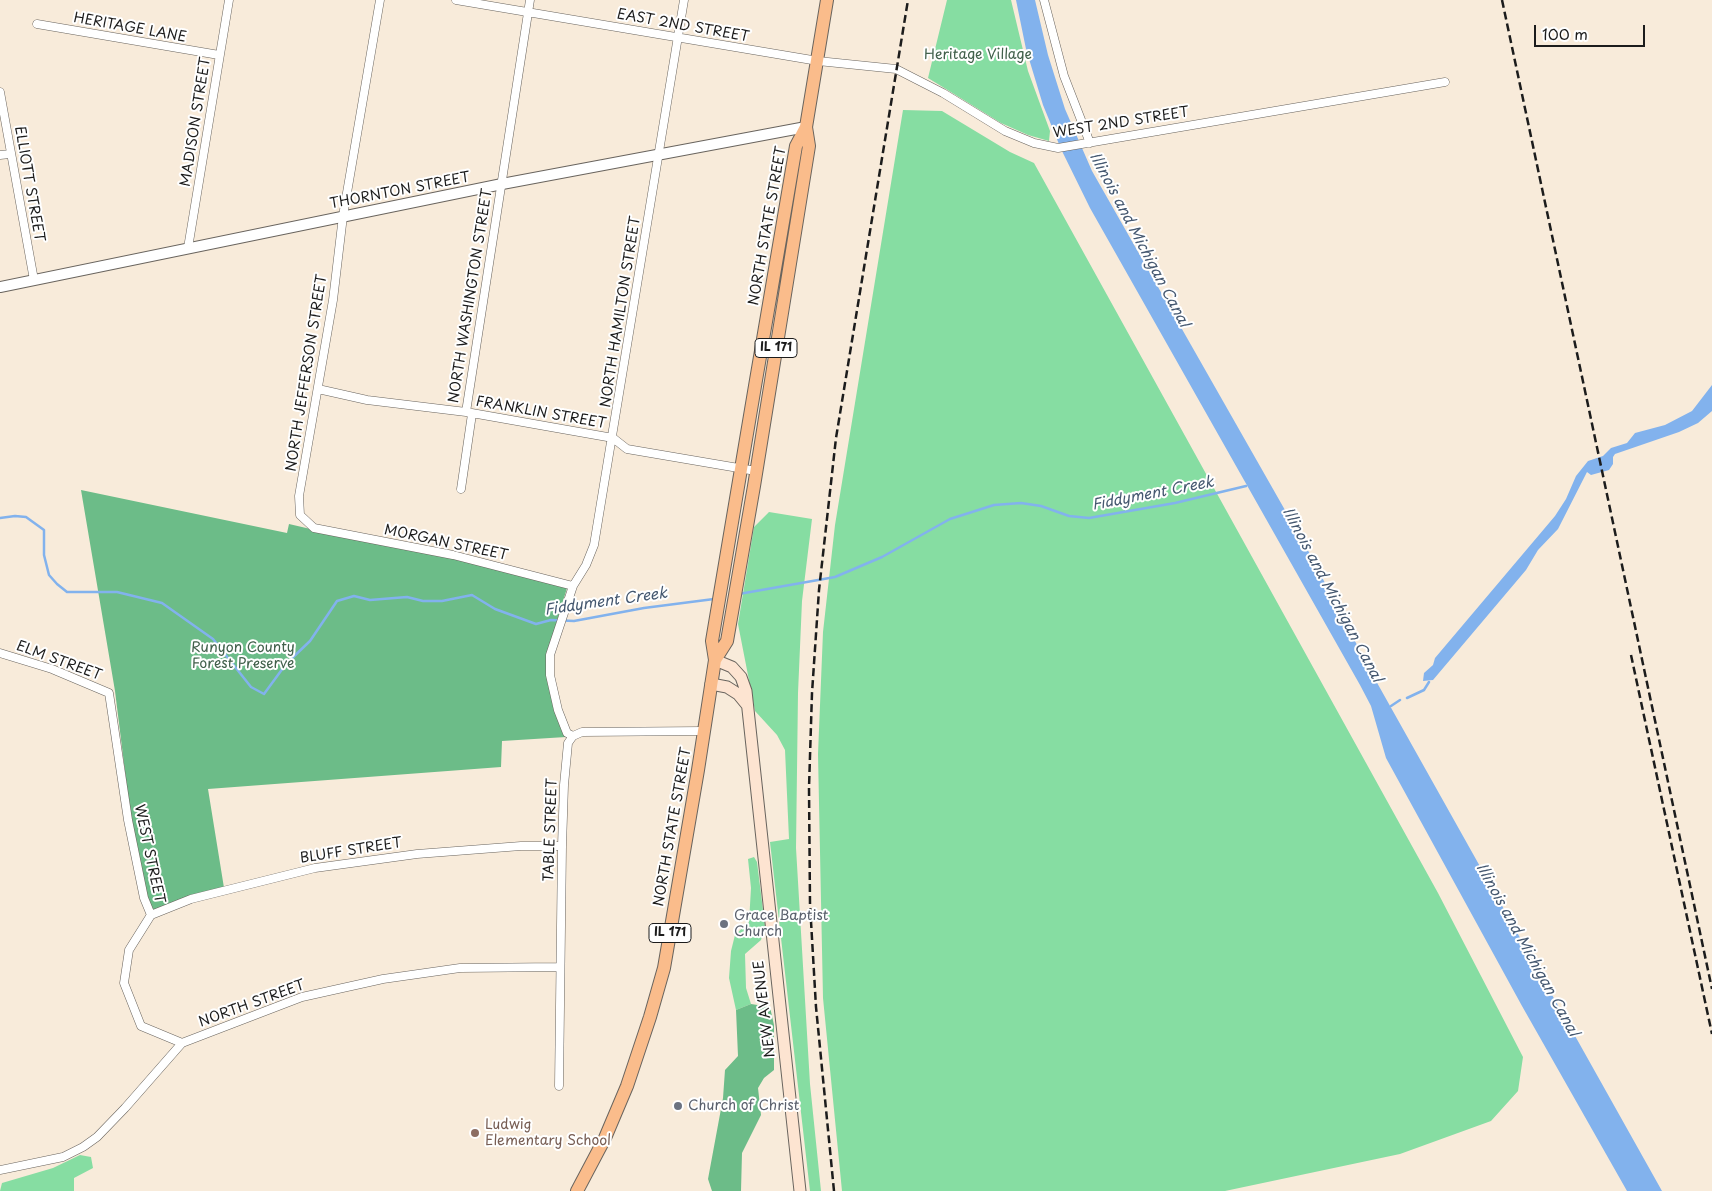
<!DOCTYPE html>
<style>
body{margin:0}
#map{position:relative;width:1712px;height:1191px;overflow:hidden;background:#f8ebda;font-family:"Playpen Sans",sans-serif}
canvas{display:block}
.scale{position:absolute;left:1534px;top:25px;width:111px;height:22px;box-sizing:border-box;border:2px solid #1c1c1c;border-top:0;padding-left:6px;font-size:15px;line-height:18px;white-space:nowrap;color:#1c1c1c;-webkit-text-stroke:4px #fff;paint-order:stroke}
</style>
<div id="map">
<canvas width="1712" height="1191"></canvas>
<div class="scale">100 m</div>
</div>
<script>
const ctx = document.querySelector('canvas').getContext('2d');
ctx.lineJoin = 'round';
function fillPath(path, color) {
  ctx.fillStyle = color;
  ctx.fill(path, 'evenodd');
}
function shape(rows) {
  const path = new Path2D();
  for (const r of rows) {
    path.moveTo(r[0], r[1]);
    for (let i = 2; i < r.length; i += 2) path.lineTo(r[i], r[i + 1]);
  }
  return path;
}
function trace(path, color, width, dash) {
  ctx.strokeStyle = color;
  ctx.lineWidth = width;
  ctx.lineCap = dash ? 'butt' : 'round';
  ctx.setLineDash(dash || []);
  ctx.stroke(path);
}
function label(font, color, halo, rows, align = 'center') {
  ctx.font = font + ' "Playpen Sans",sans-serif';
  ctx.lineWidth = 4;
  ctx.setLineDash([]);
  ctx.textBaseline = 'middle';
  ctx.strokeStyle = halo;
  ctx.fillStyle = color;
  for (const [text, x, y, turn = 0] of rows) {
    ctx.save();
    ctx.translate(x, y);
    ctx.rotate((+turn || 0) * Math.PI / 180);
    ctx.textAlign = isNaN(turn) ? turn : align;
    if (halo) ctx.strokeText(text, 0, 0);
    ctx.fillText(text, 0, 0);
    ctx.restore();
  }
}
fillPath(shape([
 [947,0,1011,0,1028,71,1050,131,1049,141,1028,135,1001,123,928,78],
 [903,110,942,111,1010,152,1034,163,1438,893,1523,1057,1518,1091,1491,1121,1400,1154,1225,1191,842,1191,823,998,818,754,823,632,835,525],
 [769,512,812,519,802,601,798,693,796,848,810,1084,821,1191,810,1191,770,842,789,839,785,750,777,735,755,711,738,624,754,527],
 [754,857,757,862,765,926,761,940,745,954,746,988,751,1004,736,1010,729,978,731,951,735,935,749,922,751,888,748,859],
 [80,1155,91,1157,93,1168,74,1178,74,1191,0,1191,2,1183,53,1168]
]), '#86dda2');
fillPath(shape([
 [81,490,287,533,289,524,362,541,451,557,567,588,551,641,546,670,553,706,566,737,502,741,501,767,208,789,225,894,191,903,152,918,130,812,115,691],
 [751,1004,770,1007,774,1025,774,1070,764,1078,758,1088,761,1115,742,1153,741,1191,712,1191,708,1179,723,1098,725,1070,738,1056,736,1010]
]), '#6cbc88');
fillPath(shape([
 [1016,0,1035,0,1048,55,1065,109,1092,171,1310,554,1371,672,1662,1191,1627,1191,1522,1006,1386,758,1371,706,1360,685,1090,208,1061,149,1043,105,1026,49],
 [1712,385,1712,411,1698,423,1679,432,1615,454,1613,457,1613,464,1609,470,1591,475,1587,472,1558,529,1538,550,1526,570,1433,680,1423,681,1424,673,1433,665,1435,658,1555,516,1566,499,1576,476,1588,461,1603,456,1611,448,1627,443,1635,433,1665,425,1692,411]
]), '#82b2ed');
trace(shape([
 [0,518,15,516,26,517,44,530,44,555,49,575,57,584,67,592,117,592,162,603,213,639,251,687,264,694,286,664,310,641,337,601,354,596,370,600,407,597,423,601,442,601,472,595,495,609,536,624,551,620,574,621,644,608,714,599],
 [739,594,835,577,882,557,950,519,994,505,1021,503,1041,506,1069,516,1089,518,1175,503,1246,486],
 [1407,698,1424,690,1429,682],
 [1391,706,1400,700]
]), '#82b2ed', 2.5);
const minor = shape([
 [380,0,343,216,333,300,299,496,300,515,314,528,453,555,573,586],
 [456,0,818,61,896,69,943,93,1005,131,1034,143,1058,148,1445,82],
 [1044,0,1064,76,1090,143],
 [37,24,219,55],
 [0,92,34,280],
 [0,155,10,154],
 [188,248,229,0],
 [318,389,367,400,466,412,613,438,627,449,756,471],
 [466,412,530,0],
 [461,489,472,414],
 [0,653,52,669,109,693,128,820,144,898,151,915,129,950,124,983,141,1026,182,1043],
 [573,736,567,733,558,710,550,675,550,655,573,586,586,565,594,545,684,0],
 [151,915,191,899,315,868,417,854,521,846,562,846],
 [559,1086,562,846,564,785,568,743,573,736,582,732,704,731],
 [0,1170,63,1157,83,1147,97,1137,125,1108,182,1043,302,997,383,979,460,968,560,967]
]);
const tertiary = shape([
 [0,287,502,184,806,127]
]);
const secondary = shape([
 [715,660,732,667,741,677,746,691,800,1191],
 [711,684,727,687,738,694,747,705]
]);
const primary = shape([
 [715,660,727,641,754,486,809,146,806,127],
 [577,1191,605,1138,627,1086,650,1017,664,968,698,770,715,660,712,641,755,386,796,146,806,127,827,0]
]);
trace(minor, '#69645e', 9);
trace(tertiary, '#69645e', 12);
trace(secondary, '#69645e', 13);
trace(primary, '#69645e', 14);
trace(minor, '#fff', 8);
trace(tertiary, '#fff', 10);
trace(secondary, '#fde4d1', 11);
trace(primary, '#fabc8b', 12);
trace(shape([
 [1502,0,1712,989],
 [1631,655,1712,1034],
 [834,1191,816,1007,810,904,809,788,812,693,819,590,836,438,908,0]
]), '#1c1c1c', 2.5, [8, 4]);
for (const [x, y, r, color] of [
 [724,924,5,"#6b7280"],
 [678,1106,5,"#6b7280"],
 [475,1133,5,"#8d6e63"]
]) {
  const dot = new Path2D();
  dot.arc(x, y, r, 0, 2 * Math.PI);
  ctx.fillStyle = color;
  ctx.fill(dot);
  trace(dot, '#fff', 2);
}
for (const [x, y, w] of [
 [776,348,42],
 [670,933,42]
]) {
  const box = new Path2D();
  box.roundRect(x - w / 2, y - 9.5, w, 19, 4);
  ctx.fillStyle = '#fff';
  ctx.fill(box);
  trace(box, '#1c1c1c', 1);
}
label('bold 12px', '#1c1c1c', null, [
 ["IL 171",776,348],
 ["IL 171",670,933]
]);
label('14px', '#1c1c1c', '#fff', [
 ["EAST 2ND STREET",683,26,10],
 ["HERITAGE LANE",130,28,10],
 ["MADISON STREET",196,122,-81],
 ["WEST 2ND STREET",1121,123,-9],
 ["ELLIOTT STREET",29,184,80],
 ["THORNTON STREET",400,191,-11],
 ["NORTH STATE STREET",768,226,-80],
 ["NORTH WASHINGTON STREET",471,296,-81],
 ["NORTH HAMILTON STREET",621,312,-81],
 ["NORTH JEFFERSON STREET",307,373,-81],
 ["FRANKLIN STREET",541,413,10],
 ["MORGAN STREET",446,543,12],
 ["ELM STREET",59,661,20],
 ["NORTH STATE STREET",673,827,-80],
 ["TABLE STREET",551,830,-88],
 ["BLUFF STREET",351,851,-9],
 ["WEST STREET",149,854,78],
 ["NORTH STREET",252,1004,-20],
 ["NEW AVENUE",765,1009,-97]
]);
label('14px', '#41604b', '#fff', [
 ["Heritage Village",978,55],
 ["Runyon County",243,648],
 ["Forest Preserve",243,664]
]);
label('14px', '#5b616d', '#fff', [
 ["Grace Baptist",734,916],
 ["Church",734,932],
 ["Church of Christ",688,1106]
], 'left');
label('14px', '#785e54', '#fff', [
 ["Ludwig",485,1125],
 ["Elementary School",485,1141]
], 'left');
label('italic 15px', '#455870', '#fff', [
 ["Illinois and Michigan Canal",1139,240,62],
 ["Fiddyment Creek",1153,494,-11],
 ["Illinois and Michigan Canal",1332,595,62],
 ["Fiddyment Creek",606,602,-8],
 ["Illinois and Michigan Canal",1527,950,61]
]);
</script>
